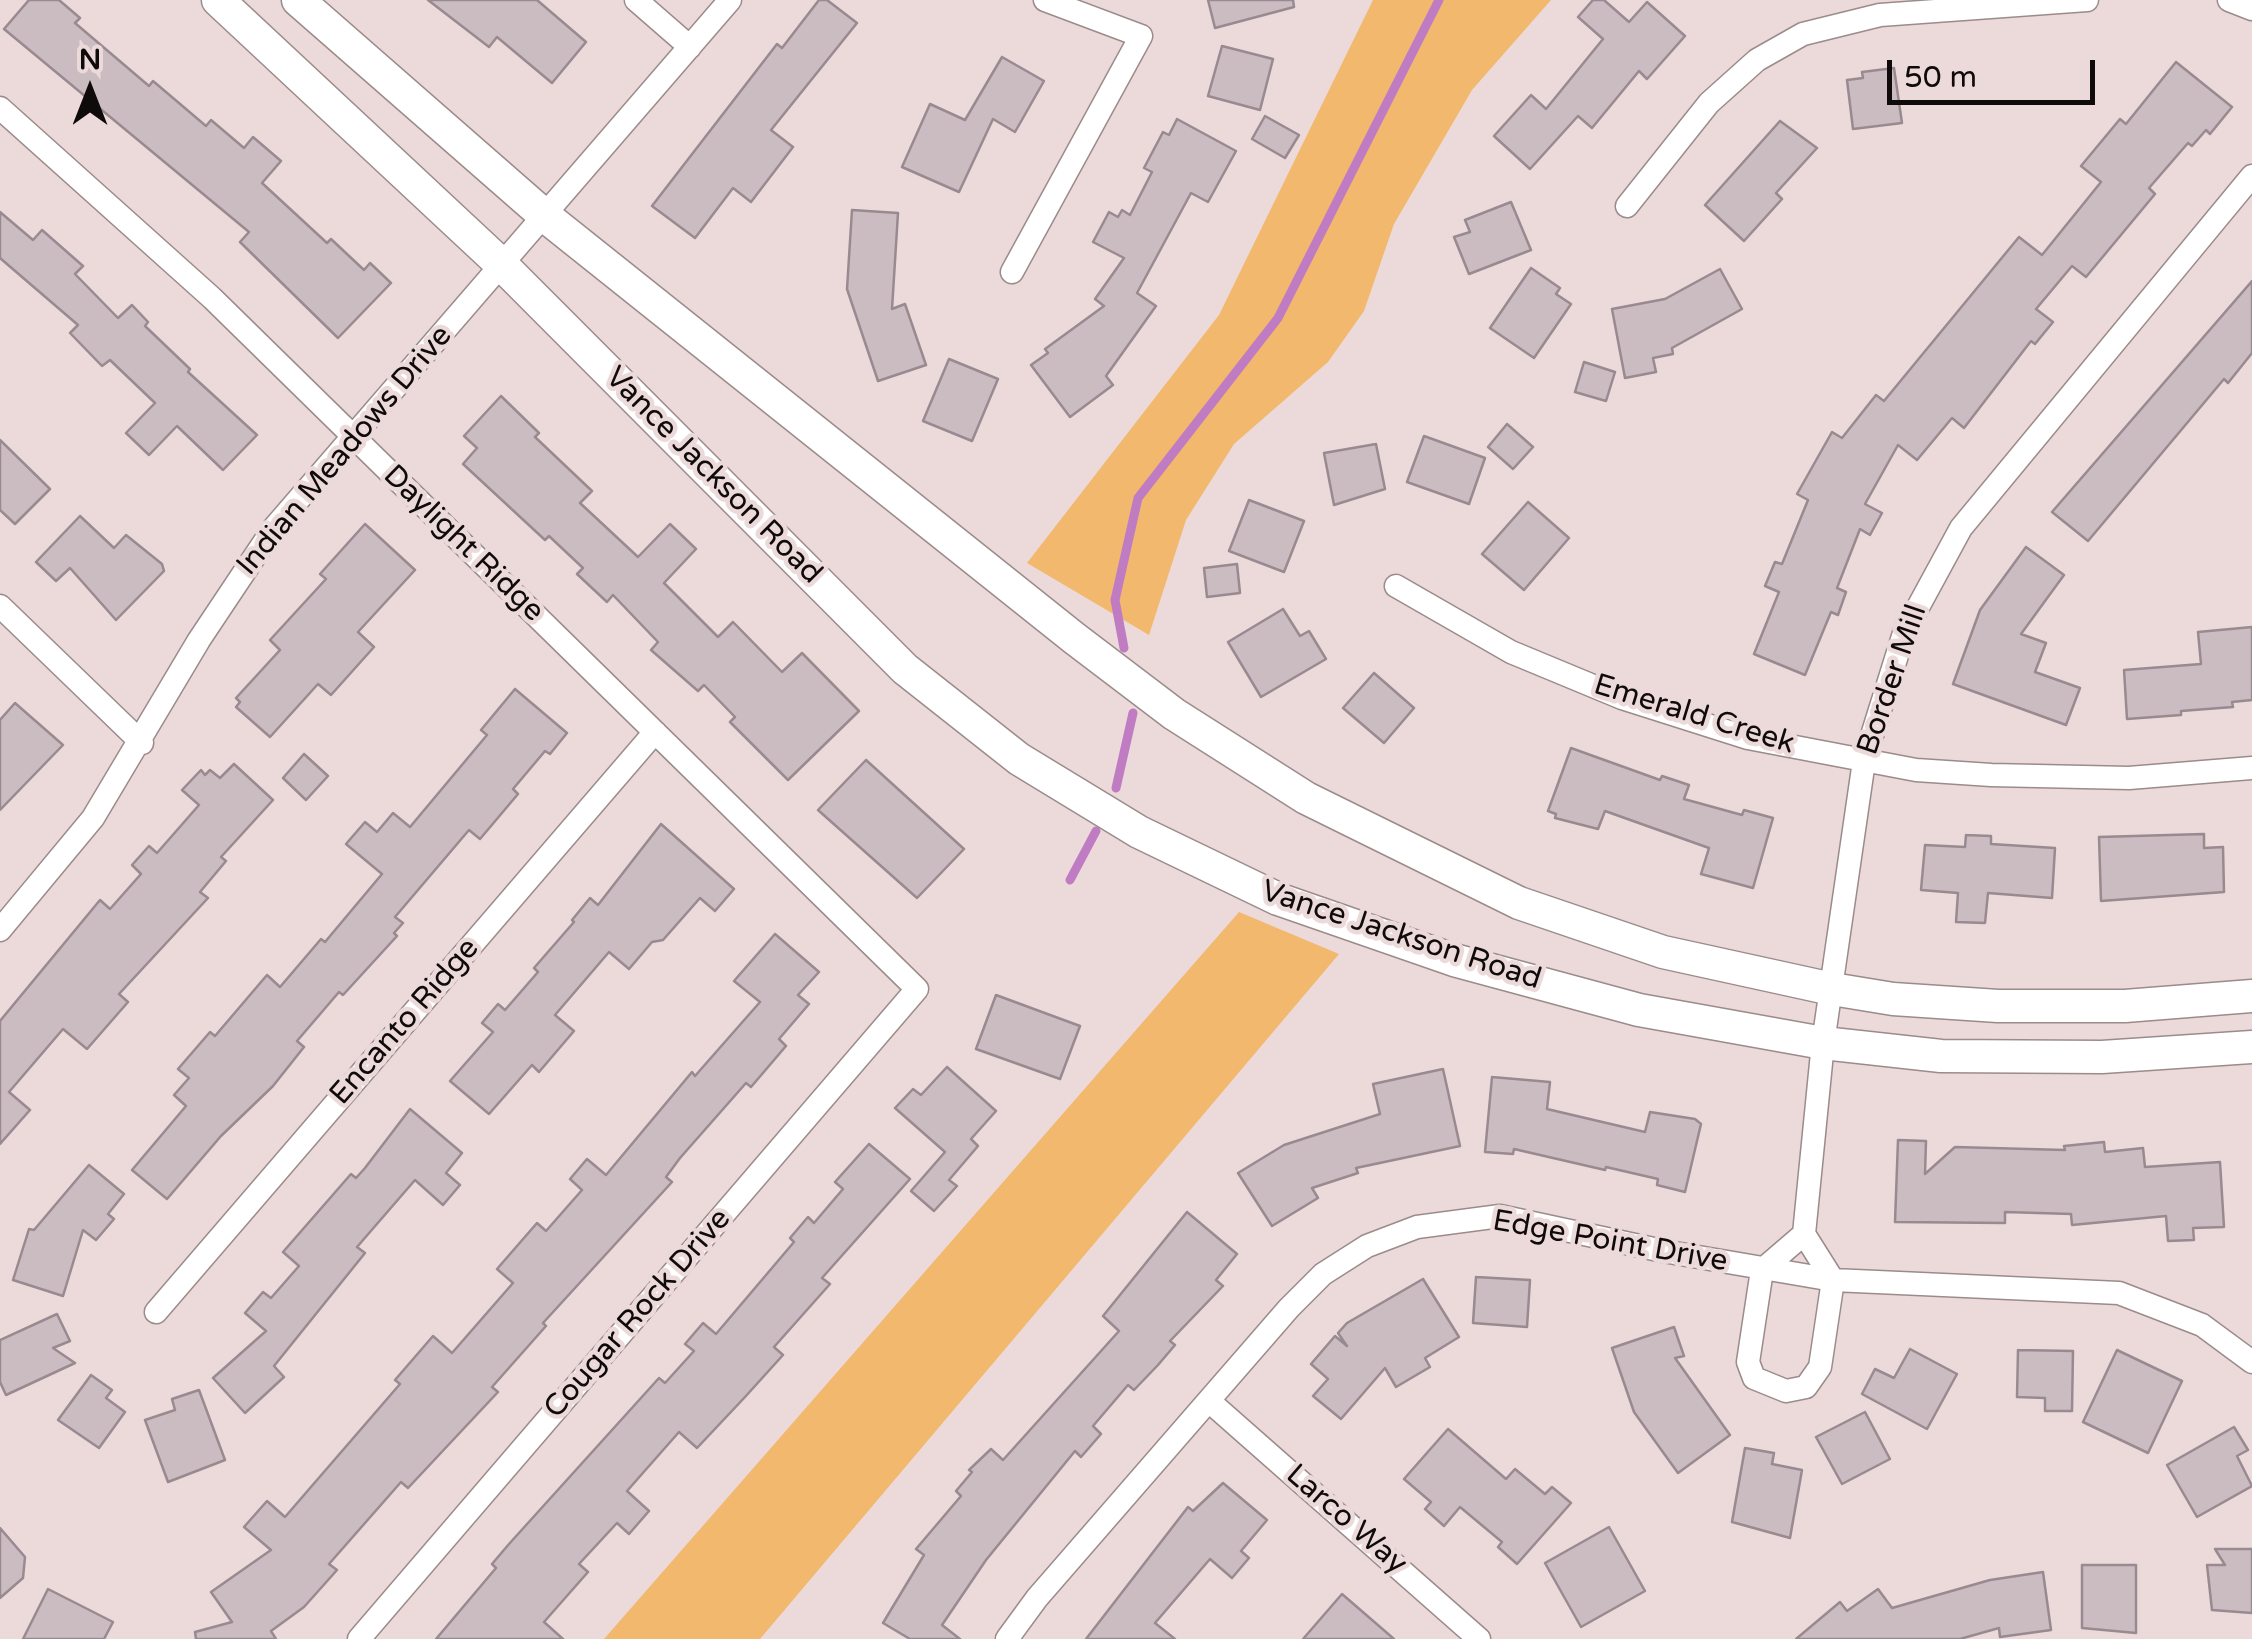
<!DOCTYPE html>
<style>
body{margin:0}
#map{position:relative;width:2252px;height:1639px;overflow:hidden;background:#ebdad9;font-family:"Varela Round",sans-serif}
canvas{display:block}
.north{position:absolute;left:40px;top:40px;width:100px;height:100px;-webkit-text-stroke:8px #ebdad9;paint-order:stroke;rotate:0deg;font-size:28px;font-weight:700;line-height:40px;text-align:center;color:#100b0b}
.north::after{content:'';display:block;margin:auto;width:35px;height:45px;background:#100b0b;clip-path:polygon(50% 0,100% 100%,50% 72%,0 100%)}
.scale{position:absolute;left:1887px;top:60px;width:208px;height:45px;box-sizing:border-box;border:5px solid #100b0b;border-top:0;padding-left:12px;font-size:30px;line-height:35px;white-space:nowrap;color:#100b0b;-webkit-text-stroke:8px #ebdad9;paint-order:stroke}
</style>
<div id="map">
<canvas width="2252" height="1639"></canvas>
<div class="north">N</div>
<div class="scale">50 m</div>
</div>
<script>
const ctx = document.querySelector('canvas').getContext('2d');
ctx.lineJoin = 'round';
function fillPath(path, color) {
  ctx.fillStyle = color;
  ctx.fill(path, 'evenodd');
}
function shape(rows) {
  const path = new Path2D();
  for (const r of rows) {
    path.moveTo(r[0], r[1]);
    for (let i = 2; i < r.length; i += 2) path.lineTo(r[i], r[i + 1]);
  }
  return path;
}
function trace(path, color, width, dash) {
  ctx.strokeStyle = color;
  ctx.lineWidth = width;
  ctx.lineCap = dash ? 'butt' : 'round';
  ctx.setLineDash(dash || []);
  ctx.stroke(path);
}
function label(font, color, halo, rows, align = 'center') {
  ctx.font = font + ' "Varela Round",sans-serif';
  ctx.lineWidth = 9;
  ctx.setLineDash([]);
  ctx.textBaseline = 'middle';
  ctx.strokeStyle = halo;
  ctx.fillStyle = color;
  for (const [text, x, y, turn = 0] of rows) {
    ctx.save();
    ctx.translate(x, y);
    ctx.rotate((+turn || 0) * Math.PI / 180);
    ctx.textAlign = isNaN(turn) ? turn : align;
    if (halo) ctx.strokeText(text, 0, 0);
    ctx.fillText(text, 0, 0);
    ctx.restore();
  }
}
fillPath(shape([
 [1373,0,1551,0,1472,90,1394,224,1364,311,1328,362,1234,444,1186,520,1149,635,1027,563,1219,315],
 [1239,912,1339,954,760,1639,604,1639]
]), '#f2b86d');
trace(shape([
 [1124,648,1115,600,1138,498,1278,318,1439,0],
 [1116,788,1133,713],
 [1070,880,1096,831]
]), '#c07cc3', 9);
const building = shape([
 [29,0,59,0,80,18,75,23,149,86,153,81,206,126,211,120,244,148,253,137,281,161,262,183,327,243,331,239,364,270,370,263,391,283,338,338,240,242,249,232,4,29,29,0],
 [428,0,537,0,586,42,552,83,497,37,489,47,428,0],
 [819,0,827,0,857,23,771,130,793,147,751,202,733,188,695,238,652,206,777,44,782,48,819,0],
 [1208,0,1293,0,1294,7,1215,28,1208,0],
 [1593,0,1604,0,1629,22,1647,2,1685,36,1647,79,1639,71,1592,128,1578,116,1530,169,1494,136,1531,95,1546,109,1603,39,1578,17,1593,0],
 [1222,46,1273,59,1260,110,1208,96,1222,46],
 [1002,57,1044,81,1015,132,993,119,959,192,902,167,930,104,965,120,1002,57],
 [2176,62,2232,107,2210,134,2206,130,2192,146,2188,143,2149,188,2155,194,2086,277,2072,266,2036,309,2053,322,2035,344,2031,341,1964,428,1952,418,1917,460,1898,445,1865,504,1882,513,1870,535,1860,529,1837,588,1846,592,1838,615,1831,612,1805,675,1754,654,1779,592,1765,586,1775,562,1782,564,1808,500,1797,494,1832,432,1842,438,1876,395,1884,401,2019,237,2042,255,2101,182,2081,166,2120,119,2126,124,2176,62],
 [1894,68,1902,123,1853,129,1847,80,1863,78,1862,72,1894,68],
 [1265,116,1299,135,1285,158,1252,139,1265,116],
 [1177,119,1236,151,1208,202,1191,193,1137,293,1156,306,1106,376,1113,385,1070,417,1031,365,1048,353,1045,349,1104,306,1095,299,1124,258,1093,242,1109,212,1118,217,1122,210,1130,215,1152,172,1144,168,1163,132,1169,135,1177,119],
 [1780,121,1817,148,1776,193,1782,199,1744,241,1705,205,1780,121],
 [1511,202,1531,250,1469,274,1454,237,1470,232,1465,220,1511,202],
 [852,210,898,213,892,309,905,304,926,365,878,381,847,289,852,210],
 [0,212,33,240,42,230,83,266,75,274,118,318,132,305,148,322,145,326,190,369,188,372,257,435,223,470,177,426,149,455,126,433,155,403,110,360,102,366,70,333,78,325,0,258,0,212],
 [1531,268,1560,288,1556,294,1571,304,1534,358,1490,328,1531,268],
 [1720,269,1742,309,1672,348,1673,354,1653,358,1656,372,1625,378,1612,309,1665,299,1720,269],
 [2252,281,2252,353,2228,383,2224,379,2088,541,2052,512,2252,281],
 [949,359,998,379,972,441,923,421,949,359],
 [1584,362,1615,372,1606,401,1575,392,1584,362],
 [501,396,539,433,535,437,592,491,580,503,638,557,670,524,696,549,664,583,718,637,733,622,782,672,802,653,859,711,788,780,730,722,735,717,704,685,698,691,651,650,658,642,613,595,607,602,577,574,583,568,549,536,545,540,463,464,477,448,464,436,501,396],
 [1507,424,1533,447,1513,469,1488,447,1507,424],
 [1424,436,1485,458,1469,504,1407,482,1424,436],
 [0,440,50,489,15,524,0,510,0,440],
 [1376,444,1385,489,1334,505,1324,453,1376,444],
 [1249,500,1304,521,1284,572,1229,551,1249,500],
 [1528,502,1569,538,1524,590,1482,554,1528,502],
 [80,516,114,548,126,535,162,564,164,571,116,620,70,568,56,581,36,562,80,516],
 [365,524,415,570,358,632,374,647,331,695,318,684,270,737,236,707,240,702,236,698,280,650,270,640,326,579,320,574,365,524],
 [2026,547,2064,575,2021,634,2046,643,2035,672,2080,688,2066,725,1953,684,1980,610,2026,547],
 [1237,564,1240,593,1207,597,1204,568,1237,564],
 [1283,609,1300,636,1309,631,1326,659,1261,697,1228,642,1283,609],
 [2252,627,2252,700,2232,702,2233,707,2181,711,2181,715,2127,719,2124,670,2201,664,2198,632,2252,627],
 [1374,673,1414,708,1384,743,1343,708,1374,673],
 [515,689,567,733,550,754,545,751,513,789,518,794,480,839,469,830,395,917,403,923,394,933,397,936,343,995,339,992,297,1041,304,1047,273,1086,221,1136,167,1199,132,1170,186,1106,174,1095,189,1078,178,1069,210,1032,215,1036,267,975,280,987,321,939,325,942,382,874,346,844,365,822,377,832,393,813,410,827,487,735,481,730,515,689],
 [15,703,63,745,0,810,0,720,15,703],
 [1571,748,1660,780,1662,776,1689,785,1684,799,1742,815,1744,810,1773,818,1753,888,1701,874,1709,848,1605,811,1598,829,1555,818,1556,814,1548,811,1571,748],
 [304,754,328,776,306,800,283,778,304,754],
 [866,760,964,849,917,898,818,810,866,760],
 [234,764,273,800,221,857,226,861,200,892,208,898,119,994,128,1002,87,1049,63,1029,9,1092,30,1110,0,1144,0,1021,100,900,110,909,141,874,132,865,149,846,157,853,199,805,182,790,201,770,205,775,210,770,220,778,234,764],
 [661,824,734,889,715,911,700,898,663,940,652,942,629,969,609,952,555,1015,574,1031,539,1072,532,1065,489,1114,450,1081,493,1032,482,1023,498,1004,505,1010,538,972,534,968,574,922,572,920,590,898,598,905,661,824],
 [2204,834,2204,848,2223,847,2224,892,2101,901,2099,837,2204,834],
 [1966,835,1991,836,1991,844,2055,848,2052,898,1988,893,1985,923,1956,922,1958,893,1921,890,1925,845,1965,847,1966,835],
 [775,934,819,972,798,995,809,1004,779,1039,786,1046,751,1087,746,1083,680,1158,666,1177,672,1182,543,1323,546,1326,492,1387,498,1392,408,1488,401,1482,329,1564,337,1570,304,1607,271,1631,276,1639,196,1639,195,1632,232,1622,211,1592,271,1550,244,1527,267,1501,285,1517,400,1384,395,1380,433,1336,452,1353,513,1283,497,1269,537,1223,546,1231,582,1190,570,1179,587,1159,606,1175,692,1072,695,1076,760,1002,734,981,775,934],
 [996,995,1080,1026,1060,1079,976,1049,996,995],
 [947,1067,996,1111,971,1139,978,1146,949,1180,957,1186,934,1211,911,1191,945,1152,895,1108,913,1089,921,1095,947,1067],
 [1443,1069,1460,1146,1356,1168,1358,1173,1312,1188,1318,1198,1272,1226,1238,1173,1284,1145,1380,1114,1373,1084,1443,1069],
 [1492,1077,1550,1082,1547,1109,1645,1132,1650,1112,1695,1119,1701,1124,1685,1192,1657,1185,1658,1179,1606,1167,1605,1170,1514,1149,1513,1154,1485,1152,1492,1077],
 [410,1109,462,1153,446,1173,460,1185,443,1205,415,1180,357,1247,365,1253,274,1366,284,1377,245,1413,213,1378,266,1331,245,1313,263,1292,271,1298,299,1266,283,1252,351,1174,356,1178,365,1168,410,1109],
 [1898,1140,1926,1141,1925,1174,1955,1147,2065,1150,2064,1146,2104,1142,2105,1152,2143,1148,2145,1167,2220,1162,2224,1227,2193,1228,2194,1240,2168,1241,2166,1216,2072,1225,2071,1214,2005,1212,2005,1223,1895,1222,1898,1140],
 [869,1144,910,1179,822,1278,830,1284,774,1347,783,1355,745,1397,697,1448,679,1432,627,1491,649,1511,629,1534,617,1523,579,1564,588,1572,544,1622,563,1639,436,1639,496,1568,492,1564,509,1544,659,1378,665,1383,694,1351,685,1344,703,1323,716,1334,794,1242,790,1238,808,1217,814,1223,843,1189,835,1182,869,1144],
 [89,1165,124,1194,108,1214,114,1219,96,1240,83,1230,63,1296,13,1280,29,1229,34,1230,89,1165],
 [1187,1212,1237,1254,1216,1280,1223,1286,1170,1341,1175,1345,1158,1365,1134,1390,1128,1385,1093,1426,1101,1434,1081,1457,1075,1451,986,1560,942,1625,960,1639,910,1639,883,1623,924,1555,916,1549,961,1496,956,1491,972,1472,969,1470,991,1449,1003,1460,1119,1331,1103,1316,1187,1212],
 [1476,1277,1530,1280,1527,1327,1473,1323,1476,1277],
 [1423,1279,1459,1337,1425,1358,1430,1367,1396,1387,1385,1368,1341,1419,1313,1396,1328,1379,1311,1364,1335,1336,1347,1346,1338,1333,1347,1323,1423,1279],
 [57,1314,70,1341,53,1348,75,1363,6,1395,0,1382,0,1340,57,1314],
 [1674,1327,1684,1356,1675,1358,1730,1435,1678,1473,1634,1412,1612,1348,1674,1327],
 [1910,1349,1957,1374,1927,1429,1862,1394,1875,1369,1894,1378,1910,1349],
 [2018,1350,2073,1351,2072,1411,2045,1411,2045,1398,2017,1397,2018,1350],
 [2117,1350,2182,1381,2148,1453,2083,1422,2117,1350],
 [91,1375,112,1390,106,1398,125,1412,99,1448,58,1420,91,1375],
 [199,1390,225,1460,168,1482,145,1420,175,1410,172,1399,199,1390],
 [1865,1412,1890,1459,1842,1484,1816,1437,1865,1412],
 [2234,1427,2248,1450,2237,1456,2252,1486,2197,1517,2167,1465,2234,1427],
 [1448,1429,1506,1479,1515,1469,1545,1494,1552,1487,1571,1503,1517,1564,1498,1547,1502,1542,1460,1507,1444,1526,1425,1509,1431,1502,1404,1479,1448,1429],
 [1745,1448,1774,1453,1772,1464,1802,1470,1790,1538,1732,1522,1745,1448],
 [1223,1483,1267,1520,1241,1551,1249,1558,1232,1578,1210,1559,1155,1623,1175,1639,1086,1639,1188,1507,1193,1511,1223,1483],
 [1609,1527,1645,1591,1581,1627,1545,1563,1609,1527],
 [0,1528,25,1557,23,1578,0,1598,0,1528],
 [2215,1549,2252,1549,2252,1613,2212,1610,2207,1565,2225,1565,2215,1549],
 [2082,1565,2136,1565,2136,1633,2082,1628,2082,1565],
 [2043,1572,2051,1630,2000,1637,1999,1628,1960,1639,1796,1639,1840,1602,1847,1611,1878,1589,1892,1608,1990,1580,2043,1572],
 [48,1589,113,1622,104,1639,23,1639,48,1589],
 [1342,1594,1394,1639,1303,1639,1342,1594]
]);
fillPath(building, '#cbbcc2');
trace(building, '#988a90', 2.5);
const minor = shape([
 [636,0,690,47],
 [2229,0,2252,9],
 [0,108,212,298,917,989,359,1639],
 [1627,206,1709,103,1757,60,1803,34,1880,15,2087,0],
 [1012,272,1141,36,1045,0],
 [1396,586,1511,652,1622,698,1748,738,1916,770,1991,775,2129,778,2252,768],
 [0,606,142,743],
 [0,930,93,818,199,640,273,529,730,0],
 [1804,1234,1762,1270,1748,1362,1754,1378,1786,1391,1806,1387,1820,1367,1833,1280,1804,1234,1823,1043,1864,761,1904,633,1961,528,2252,176],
 [156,1312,655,732],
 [1209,1401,1479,1639],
 [1007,1639,1037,1598,1289,1308,1323,1274,1367,1246,1417,1227,1500,1216,1663,1251,1833,1280,2119,1293,2202,1325,2252,1362]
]);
const secondary = shape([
 [218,0,502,265,905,669,1019,759,1139,832,1278,899,1454,960,1639,1010,1823,1043,1941,1056,2102,1057,2252,1047],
 [298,0,545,216,1074,638,1174,714,1306,798,1519,903,1663,952,1832,989,1893,999,1998,1006,2125,1006,2252,996]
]);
trace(minor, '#9b8b8b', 25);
trace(secondary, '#9b8b8b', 35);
trace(minor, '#fff', 22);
trace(secondary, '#fff', 32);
label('30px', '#100b0b', '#ebdad9', [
 ["Indian Meadows Drive",345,451,-50],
 ["Vance Jackson Road",713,476,45],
 ["Daylight Ridge",463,544,44],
 ["Border Mill",1893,680,-71],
 ["Emerald Creek",1694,715,17],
 ["Vance Jackson Road",1401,936,18],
 ["Encanto Ridge",405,1022,-49],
 ["Edge Point Drive",1610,1242,10],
 ["Cougar Rock Drive",638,1314,-49],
 ["Larco Way",1346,1520,41]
]);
</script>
